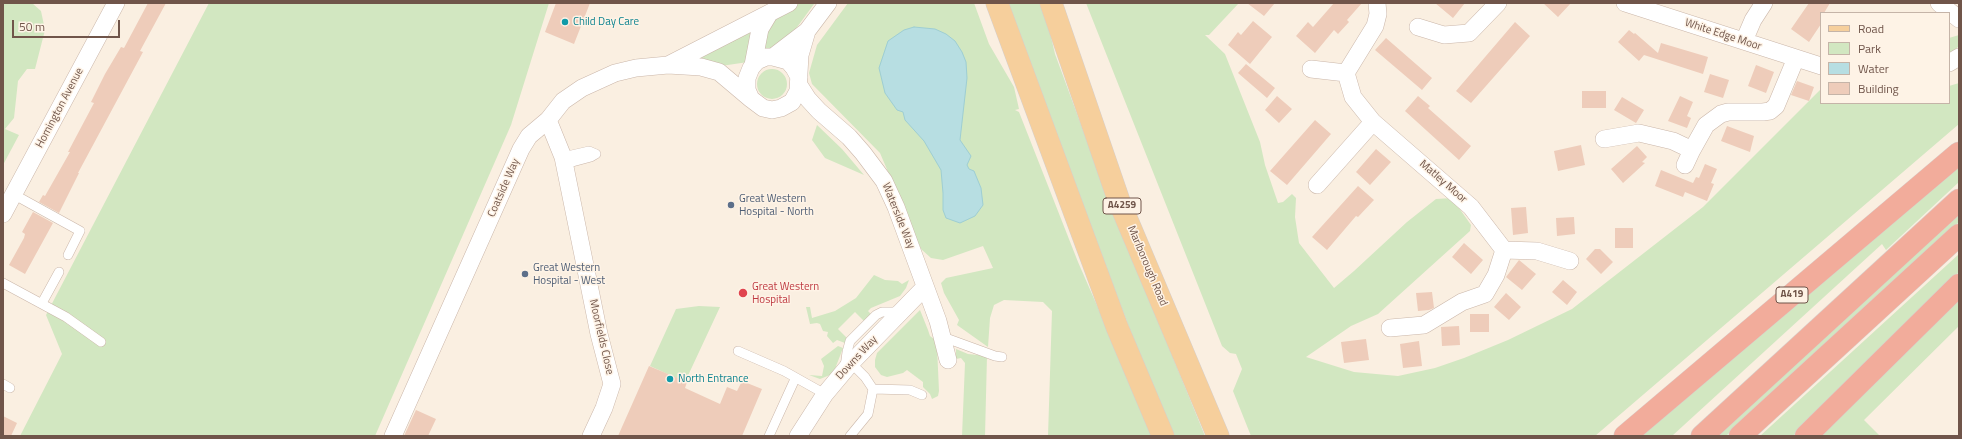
<!DOCTYPE html>
<style>
body{margin:0}
#map{position:relative;width:1962px;height:439px;overflow:hidden;background:#faefe1;font-family:"Titillium Web",sans-serif}
canvas{display:block}
.frame{position:absolute;inset:0;border:4px solid #70554a;pointer-events:none}
.legend{position:absolute;left:1820px;top:12px;width:130px;height:92px;box-sizing:border-box;background:#fef3e6;border:1px solid #c5b4a8;margin:0;padding:5px 7px;list-style:none;font-size:12px;color:#70554a}
.legend li{display:flex;align-items:center;gap:8px;height:20px}
.legend b{width:20px;border:1px solid #c5b4a8}
.scale{position:absolute;left:12px;top:20px;width:108px;height:18px;box-sizing:border-box;border:2px solid #70554a;border-top:0;padding-left:5px;font-size:12px;line-height:14px;white-space:nowrap;color:#70554a;-webkit-text-stroke:3px #fef3e6;paint-order:stroke}
</style>
<div id="map">
<canvas width="1962" height="439"></canvas>
<div class="frame"></div>
<ul class="legend">
<li><b style="height:5px;background:#f6cf9c"></b>Road</li>
<li><b style="height:11px;background:#d2e7c1"></b>Park</li>
<li><b style="height:11px;background:#b7dee2"></b>Water</li>
<li><b style="height:11px;background:#eeccba"></b>Building</li>
</ul>
<div class="scale">50 m</div>
</div>
<script>
const ctx = document.querySelector('canvas').getContext('2d');
ctx.lineJoin = 'round';
function fillPath(path, color) {
  ctx.fillStyle = color;
  ctx.fill(path, 'evenodd');
}
function shape(rows) {
  const path = new Path2D();
  for (const r of rows) {
    if (r.length === 3) {
      path.moveTo(r[0] + r[2], r[1]);
      path.arc(r[0], r[1], r[2], 0, 2 * Math.PI);
      continue;
    }
    path.moveTo(r[0], r[1]);
    for (let i = 2; i < r.length; i += 2) path.lineTo(r[i], r[i + 1]);
  }
  return path;
}
function trace(path, color, width, dash) {
  ctx.strokeStyle = color;
  ctx.lineWidth = width;
  ctx.lineCap = dash ? 'butt' : 'round';
  ctx.setLineDash(dash || []);
  ctx.stroke(path);
}
function label(font, color, halo, rows, align = 'center') {
  ctx.font = font + ' "Titillium Web",sans-serif';
  ctx.lineWidth = 3;
  ctx.setLineDash([]);
  ctx.textBaseline = 'middle';
  ctx.strokeStyle = halo;
  ctx.fillStyle = color;
  for (const [text, x, y, turn = 0] of rows) {
    ctx.save();
    ctx.translate(x, y);
    ctx.rotate((+turn || 0) * Math.PI / 180);
    ctx.textAlign = isNaN(turn) ? turn : align;
    if (halo) ctx.strokeText(text, 0, 0);
    ctx.fillText(text, 0, 0);
    ctx.restore();
  }
}
fillPath(shape([
 [3,3,32,3,41,11,45,30,35,69,27,69,18,81,14,118,5,129,19,135,3,165],
 [209,3,549,3,511,125,375,436,20,436,62,354,46,315],
 [797,3,814,4,795,30,780,44,763,53,766,26],
 [848,3,974,3,989,44,1014,87,1019,109,1015,110,1019,112,1078,262,1154,436,1048,436,1052,311,1043,302,1004,300,994,305,990,318,988,347,957,325,959,320,944,293,941,283,946,278,993,268,983,246,943,260,931,258,921,249,880,153,812,84,809,73,817,45],
 [1006,3,1043,3,1055,54,1108,198,1205,436,1172,436,1154,393],
 [1086,3,1239,3,1209,35,1205,35,1225,54,1260,142,1265,165,1278,203,1283,202,1292,194,1296,198,1295,217,1299,243,1334,288,1354,271,1407,222,1436,199,1452,198,1471,225,1470,231,1378,314,1351,326,1306,357,1354,372,1398,376,1435,368,1464,358,1508,340,1572,309,1703,207,1821,89,1821,103,1949,103,1949,86,1959,83,1959,124,1595,436,1251,436,1233,391,1242,369,1236,354,1230,353,1222,346],
 [752,27,748,62,721,66,694,59],
 [1959,35,1958,47,1949,55,1949,38],
 [772,84,15],
 [817,125,842,149,864,175,825,158,812,140],
 [1959,161,1959,182,1886,250,1882,244,1672,436,1634,436],
 [1959,212,1959,222,1822,348,1726,436,1715,436],
 [1959,254,1959,272,1793,436,1760,436],
 [874,275,885,280,898,281,902,284,909,280,906,288,900,296,871,308,868,311,871,314,864,321,855,312,838,329,847,338,845,343,837,340,833,343,827,336,828,332,823,331,820,324,817,323,810,324,806,307,810,307,812,318,835,311,856,298],
 [1959,298,1959,326,1864,420,1880,436,1820,436],
 [699,306,720,307,685,382,650,366,676,309],
 [920,310,928,330,930,336,934,339,937,347,939,391,938,396,932,399,930,394,923,387,923,382,907,370,903,373,887,377,881,375,875,367,875,360,877,353],
 [838,346,843,348,835,369,830,375,820,379,809,375,822,376,824,366,821,359],
 [956,349,968,354,987,356,985,436,962,436,965,363,961,358,956,359]
]), '#d2e7c1');
const water = shape([
 [914,27,935,29,946,34,955,41,962,52,966,62,967,78,960,140,971,156,967,165,969,169,974,171,976,176,981,188,983,205,975,216,960,223,946,218,943,210,943,193,941,170,924,141,905,120,903,112,897,110,885,93,879,68,888,41,904,30,914,27]
]);
fillPath(water, '#b7dee2');
trace(water, '#9eced3', 1);
fillPath(shape([
 [148,3,166,3,140,51,143,52,78,173,79,173,59,213,39,202,43,195,45,196,70,152,68,152,94,103,91,102,105,74,121,47,124,48],
 [556,3,590,3,574,44,545,32],
 [1247,3,1275,3,1264,16],
 [1334,3,1362,3,1347,20,1349,22,1338,34,1334,30,1315,53,1296,36,1308,22,1313,27],
 [1435,3,1465,3,1453,18],
 [1543,3,1571,3,1558,17],
 [1809,3,1830,3,1824,13,1821,13,1821,24,1809,42,1791,29],
 [1253,21,1272,37,1250,64,1228,45,1238,32,1241,35],
 [1515,22,1530,36,1471,103,1456,91],
 [1629,30,1634,34,1635,33,1658,53,1661,43,1708,57,1703,74,1644,55,1639,61,1618,42],
 [1386,38,1432,78,1422,90,1375,50],
 [1246,64,1275,88,1267,98,1238,73],
 [1756,65,1774,72,1766,93,1748,86],
 [1710,74,1729,80,1723,98,1704,92],
 [1797,81,1814,87,1809,101,1791,95],
 [1582,91,1606,91,1606,108,1582,108],
 [1277,96,1292,109,1279,123,1265,110],
 [1418,96,1430,106,1428,108,1471,146,1459,160,1405,111],
 [1680,96,1693,102,1687,116,1691,118,1687,128,1668,121],
 [1622,97,1644,110,1636,123,1614,110],
 [1315,120,1331,134,1287,185,1270,171],
 [1727,126,1754,136,1750,152,1721,141],
 [1581,145,1585,165,1558,171,1554,151],
 [1637,146,1647,157,1642,162,1645,163,1623,183,1611,169],
 [1376,149,1391,162,1370,185,1356,172],
 [1705,164,1717,169,1711,183,1714,184,1707,201,1685,192,1683,197,1655,186,1661,170,1693,183,1696,177,1699,178],
 [1358,186,1374,200,1358,217,1356,216,1327,250,1312,237],
 [1526,207,1528,233,1513,235,1511,208],
 [33,212,53,223,25,274,9,265,24,238,25,234,22,232],
 [1574,217,1575,234,1557,236,1556,218],
 [1615,228,1633,228,1633,248,1615,248],
 [1464,243,1483,260,1471,274,1452,257],
 [1595,249,1600,249,1613,262,1601,274,1586,259],
 [1519,260,1536,274,1522,290,1506,277],
 [1563,280,1577,292,1567,305,1552,292],
 [1432,292,1434,308,1429,310,1418,311,1416,293],
 [1506,293,1521,307,1509,320,1494,307],
 [1470,314,1489,314,1489,332,1470,332],
 [1459,326,1460,345,1442,346,1441,327],
 [1366,339,1369,360,1344,363,1341,342],
 [1419,341,1422,366,1403,368,1400,344],
 [649,366,687,382,685,388,720,404,727,387,737,391,742,381,762,389,742,436,618,436],
 [416,410,436,419,428,436,404,436],
 [3,416,17,423,11,436,3,436]
]), '#eeccba');
const lane = shape([
 [563,157,589,151,596,154],
 [565,164,591,157,596,154],
 [13,194,80,231,68,255],
 [3,283,66,317,101,342],
 [42,303,59,272],
 [943,337,995,356,1002,357],
 [738,351,784,371,825,394],
 [851,363,865,377,873,389,910,390,922,395],
 [845,367,847,352,850,341,876,315,882,312,899,312],
 [3,384,10,388],
 [769,436,795,379],
 [850,436,868,414,873,389]
]);
const street = shape([
 [1377,3,1378,14,1375,26,1346,73,1353,97,1373,122,1471,207,1504,250],
 [1625,3,1821,66],
 [1939,3,1959,19],
 [1418,27,1444,35,1469,33,1498,3],
 [1744,41,1753,20,1764,3],
 [773,57,807,31,828,3],
 [1949,63,1959,57],
 [668,65,789,3],
 [753,65,760,29,769,14],
 [1311,69,1346,73],
 [799,77,794,68,788,61,773,57,766,57,757,61,751,68,747,78,747,90,751,99,763,108,772,110,781,108,792,102,798,91,800,55,807,31],
 [799,85,808,99,819,111,849,137,863,153,884,181,896,207,938,321,948,360],
 [548,120,563,157,599,334,612,384,604,408,591,436],
 [1604,139,1639,133,1673,141,1692,150,1706,125,1721,114,1728,112,1763,112,1770,111,1776,106,1796,58],
 [1685,165,1692,150],
 [1317,185,1373,122],
 [3,214,116,3],
 [1504,250,1537,251,1570,261],
 [1390,328,1424,325,1462,302,1485,294,1496,275,1504,250],
 [393,436,521,149,529,136,548,120,563,101,582,88,615,73,636,68,668,65,701,67,719,72,751,99],
 [798,436,825,394,851,363,925,287]
]);
const primary = shape([
 [997,3,1117,327,1163,436],
 [1051,3,1119,201,1218,436]
]);
const highway = shape([
 [1625,436,1959,153],
 [1702,436,1959,200],
 [1740,436,1959,235],
 [1806,436,1959,285]
]);
trace(lane, '#cab6a9', 10);
trace(street, '#cab6a9', 18);
trace(primary, '#d7cfcc', 23);
trace(highway, '#d7cfcc', 23);
trace(lane, '#fff', 9);
trace(street, '#fff', 17);
trace(primary, '#f6cf9c', 22);
trace(highway, '#f2ac9b', 22);
for (const [x, y, r, color] of [
 [565,22,4,"#0f9aa8"],
 [731,205,4,"#5c6f8a"],
 [525,274,4,"#5c6f8a"],
 [743,293,5,"#e0444e"],
 [670,379,4,"#0f9aa8"]
]) {
  const dot = new Path2D();
  dot.arc(x, y, r, 0, 2 * Math.PI);
  ctx.fillStyle = color;
  ctx.fill(dot);
  trace(dot, '#fef3e6', 1.5);
}
for (const [x, y, w] of [
 [1122,206,38],
 [1792,295,32]
]) {
  const box = new Path2D();
  box.roundRect(x - w / 2, y - 8, w, 16, 3);
  ctx.fillStyle = '#fef3e6';
  ctx.fill(box);
  trace(box, '#70554a', 1);
}
label('bold 10px', '#70554a', null, [
 ["A4259",1122,206],
 ["A419",1792,295]
]);
label('11px', '#0d838f', '#fef3e6', [
 ["Child Day Care",573,22],
 ["North Entrance",678,379]
], 'left');
label('11px', '#70554a', '#fef3e6', [
 ["White Edge Moor",1723,35,18],
 ["Homington Avenue",60,108,-62],
 ["Matley Moor",1443,182,41],
 ["Coatside Way",504,188,-66],
 ["Waterside Way",898,216,68],
 ["Marlborough Road",1147,266,67],
 ["Moorfields Close",601,337,77],
 ["Downs Way",857,358,-47]
]);
label('11px', '#4e5e75', '#fef3e6', [
 ["Great Western",739,199],
 ["Hospital - North",739,212],
 ["Great Western",533,268],
 ["Hospital - West",533,281]
], 'left');
label('11px', '#be3a42', '#fef3e6', [
 ["Great Western",752,287],
 ["Hospital",752,300]
], 'left');
</script>
